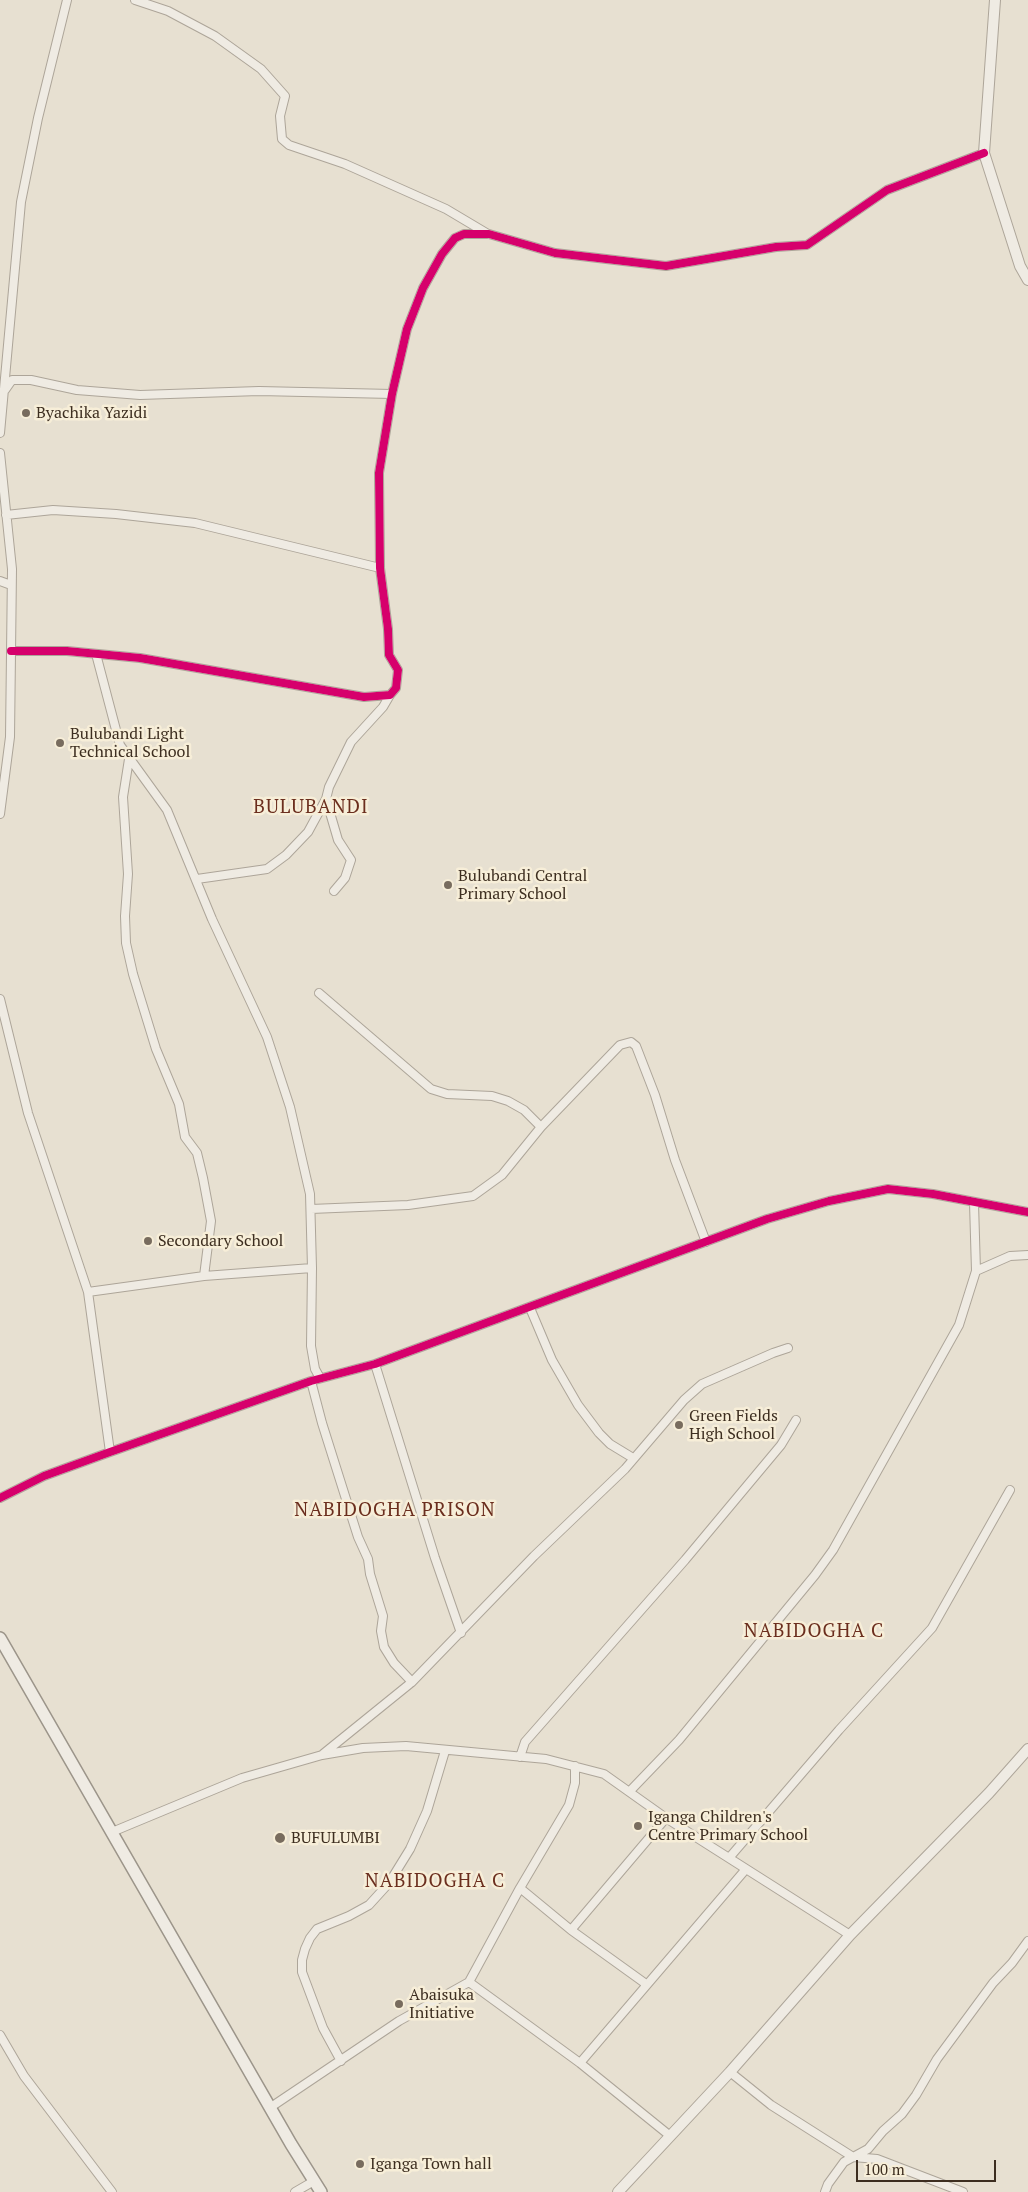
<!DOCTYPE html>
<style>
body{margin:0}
#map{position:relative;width:1028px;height:2192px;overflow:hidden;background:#e7e0d1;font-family:"PT Serif",serif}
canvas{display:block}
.scale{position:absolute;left:856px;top:2160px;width:140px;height:22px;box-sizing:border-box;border:2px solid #3d2e20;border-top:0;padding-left:6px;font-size:15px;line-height:18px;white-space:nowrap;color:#3d2e20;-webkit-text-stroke:4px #f7eed8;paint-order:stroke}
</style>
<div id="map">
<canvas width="1028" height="2192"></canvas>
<div class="scale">100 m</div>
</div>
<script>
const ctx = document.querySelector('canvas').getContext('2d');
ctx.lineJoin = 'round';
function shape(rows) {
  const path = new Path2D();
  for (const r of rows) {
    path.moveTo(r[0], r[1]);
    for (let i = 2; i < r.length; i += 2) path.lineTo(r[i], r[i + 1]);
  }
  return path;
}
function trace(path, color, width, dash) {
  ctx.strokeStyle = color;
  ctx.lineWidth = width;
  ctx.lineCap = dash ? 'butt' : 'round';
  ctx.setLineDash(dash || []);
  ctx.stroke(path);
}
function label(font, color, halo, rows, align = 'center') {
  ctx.font = font + ' "PT Serif",serif';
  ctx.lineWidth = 5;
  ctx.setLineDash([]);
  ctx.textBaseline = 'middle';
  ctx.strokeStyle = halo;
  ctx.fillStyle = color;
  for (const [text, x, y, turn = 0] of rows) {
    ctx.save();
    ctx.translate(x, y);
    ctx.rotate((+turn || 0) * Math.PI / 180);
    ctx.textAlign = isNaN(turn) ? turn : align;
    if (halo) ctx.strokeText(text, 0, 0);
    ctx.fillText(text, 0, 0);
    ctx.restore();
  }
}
const minor = shape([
 [135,0,168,11,215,36,261,69,285,96,280,116,282,139,289,145,345,164,446,209,488,234],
 [5,390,12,380,31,380,77,390,140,395,259,391,392,394],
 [0,433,21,202,38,118,67,0],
 [0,453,12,569,10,737,0,814],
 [6,515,53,510,116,514,195,523,380,568],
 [0,581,11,585],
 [11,651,67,651,140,658,364,697,390,695,396,688,398,670,389,655,388,629,380,568,379,473,392,394,407,329,423,288,442,254,455,238,464,234,489,234,555,253,666,266,776,247,807,245,887,190,984,153],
 [96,654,120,745,167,810,212,919,267,1037,290,1107,310,1194,312,1268,311,1346,315,1369,320,1378],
 [129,759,123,797,128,874,125,916,126,943,133,974,156,1049,179,1104,185,1137,197,1153,203,1178,211,1221,204,1276],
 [197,879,267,869,286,855,308,832,326,799],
 [334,891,345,878,351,860,338,840,326,799,329,787,351,742,383,707,390,695],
 [319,993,431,1089,447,1094,492,1096,508,1101,524,1110,541,1127],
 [0,999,28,1113,88,1292,110,1452],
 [974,1203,976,1271],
 [311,1209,408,1205,473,1196,502,1175,541,1127,620,1045,631,1042,636,1046,655,1095,675,1160,706,1242],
 [88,1292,204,1276,312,1268],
 [530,1308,552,1360,578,1405,599,1433,610,1444,633,1458],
 [375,1364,435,1558,461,1633],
 [311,1381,322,1423,358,1537,368,1559,370,1574,383,1616,381,1631,384,1647,394,1663,412,1682],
 [0,1498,44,1476,110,1452,311,1381,375,1364,767,1219,829,1201,888,1189,933,1194,1028,1212],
 [323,1754,412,1682,534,1556,625,1469,684,1400,702,1384,773,1353,788,1348],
 [520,1757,525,1742,685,1560,781,1445,796,1420],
 [630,1791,679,1740,815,1575,833,1550,959,1325,976,1271,1010,1256,1028,1255],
 [112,1832,242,1778,322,1755,363,1748,406,1746,546,1759,604,1774,666,1818,850,1935],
 [729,1858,839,1730,932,1628,1010,1490],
 [520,1888,571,1930,646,1984],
 [571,1930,666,1818],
 [469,1982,580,2063,669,2135],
 [0,2035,24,2076,112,2192],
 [341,2061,323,2028,302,1972,302,1960,305,1949,310,1938,317,1929,349,1916,369,1905,389,1883,410,1849,427,1811,445,1751],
 [580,2063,746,1869],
 [730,2072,771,2105,853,2157,877,2159,963,2192],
 [271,2107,399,2021,469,1982,520,1888,569,1805,575,1783,575,1766],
 [295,2192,314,2181],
 [825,2192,828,2184,844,2162,868,2149,883,2131,902,2114,916,2095,937,2059,993,1983,1012,1963,1028,1941]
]);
const tertiary = shape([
 [995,0,984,153,1020,266,1028,280],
 [618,2192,730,2072,850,1935,989,1793,1028,1749]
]);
const secondary = shape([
 [0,1638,291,2144,321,2192]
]);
trace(minor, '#ada599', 10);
trace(tertiary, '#ada599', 12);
trace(secondary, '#9c958a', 14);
trace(minor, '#efebe3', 8);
trace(tertiary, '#efebe3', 10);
trace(secondary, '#efebe3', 11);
trace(shape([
 [11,651,67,651,140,658,364,697,390,695,396,688,398,670,389,655,388,629,380,568,379,473,392,394,407,329,423,288,442,254,455,238,464,234,489,234,555,253,666,266,776,247,807,245,887,190,984,153],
 [0,1498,44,1476,110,1452,311,1381,375,1364,767,1219,829,1201,888,1189,933,1194,1028,1212]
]), '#d6006c', 8);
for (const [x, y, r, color] of [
 [26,413,5,"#786c5e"],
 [60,743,5,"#786c5e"],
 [448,885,5,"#786c5e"],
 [148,1241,5,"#786c5e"],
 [679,1425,5,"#786c5e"],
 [638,1826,5,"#786c5e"],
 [280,1838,6,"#786c5e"],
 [399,2004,5,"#786c5e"],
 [360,2164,5,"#786c5e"]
]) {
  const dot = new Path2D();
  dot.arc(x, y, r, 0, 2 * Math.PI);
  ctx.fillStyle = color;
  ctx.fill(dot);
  trace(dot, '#f7eed8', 2);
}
label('16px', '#3d2e20', '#f7eed8', [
 ["Byachika Yazidi",36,413],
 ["Bulubandi Light",70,734],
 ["Technical School",70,752],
 ["Bulubandi Central",458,876],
 ["Primary School",458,894],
 ["Secondary School",158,1241],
 ["Green Fields",689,1416],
 ["High School",689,1434],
 ["Iganga Children's",648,1817],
 ["Centre Primary School",648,1835],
 ["BUFULUMBI",291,1838],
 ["Abaisuka",409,1995],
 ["Initiative",409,2013],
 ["Iganga Town hall",370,2164]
], 'left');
ctx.letterSpacing = '1px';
label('19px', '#6b2e1e', '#f7eed8', [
 ["BULUBANDI",311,808],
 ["NABIDOGHA PRISON",395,1511],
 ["NABIDOGHA C",814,1632],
 ["NABIDOGHA C",435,1882]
]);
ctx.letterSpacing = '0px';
</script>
